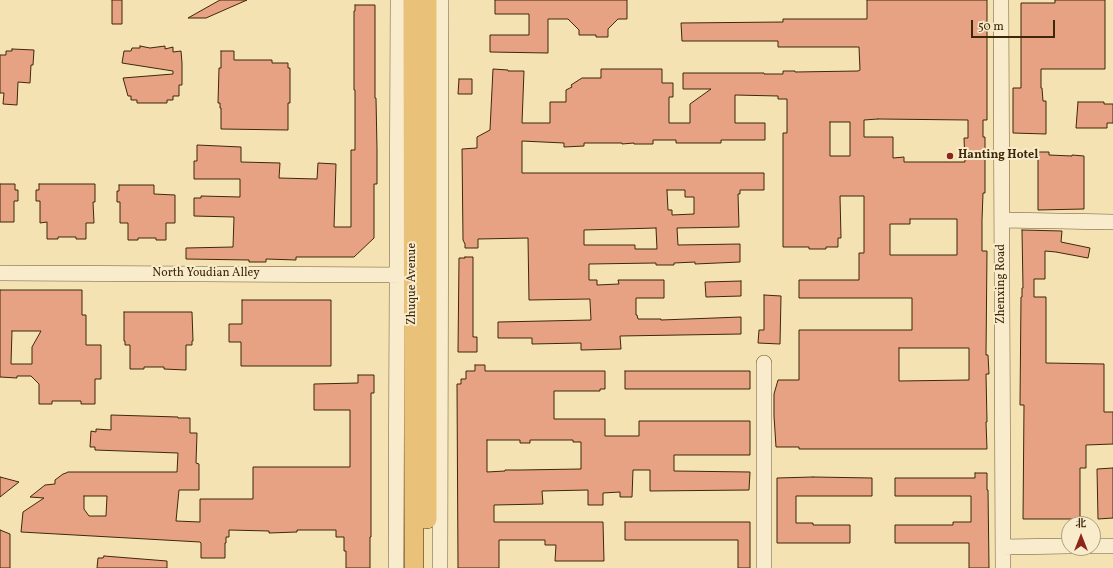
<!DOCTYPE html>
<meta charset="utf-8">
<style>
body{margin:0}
#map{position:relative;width:1113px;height:568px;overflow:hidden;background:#f4e2b2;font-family:Vollkorn,"Noto Serif SC",serif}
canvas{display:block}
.north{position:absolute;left:1061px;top:516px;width:40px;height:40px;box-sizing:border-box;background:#f8eccd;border:1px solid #ae9e7f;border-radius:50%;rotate:0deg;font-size:11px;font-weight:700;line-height:16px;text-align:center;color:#3e2809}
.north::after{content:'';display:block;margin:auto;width:14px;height:18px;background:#8f2418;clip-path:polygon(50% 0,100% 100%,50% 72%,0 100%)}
.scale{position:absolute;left:971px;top:20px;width:84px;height:18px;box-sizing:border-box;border:2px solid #3e2809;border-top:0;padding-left:5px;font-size:12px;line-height:14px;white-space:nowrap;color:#3e2809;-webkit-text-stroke:3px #f8eccd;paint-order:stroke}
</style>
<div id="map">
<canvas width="1113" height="568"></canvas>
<div class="north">北</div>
<div class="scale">50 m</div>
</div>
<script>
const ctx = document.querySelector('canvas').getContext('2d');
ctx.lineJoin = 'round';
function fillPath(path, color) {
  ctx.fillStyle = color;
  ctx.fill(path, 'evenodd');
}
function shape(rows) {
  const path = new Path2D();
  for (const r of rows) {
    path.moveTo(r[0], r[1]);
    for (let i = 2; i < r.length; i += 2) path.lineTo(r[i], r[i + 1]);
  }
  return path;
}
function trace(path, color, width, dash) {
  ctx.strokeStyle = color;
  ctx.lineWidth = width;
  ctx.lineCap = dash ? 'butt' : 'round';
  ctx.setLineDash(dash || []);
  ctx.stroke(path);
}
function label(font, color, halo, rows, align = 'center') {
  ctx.font = font + ' Vollkorn,serif';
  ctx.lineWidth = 4;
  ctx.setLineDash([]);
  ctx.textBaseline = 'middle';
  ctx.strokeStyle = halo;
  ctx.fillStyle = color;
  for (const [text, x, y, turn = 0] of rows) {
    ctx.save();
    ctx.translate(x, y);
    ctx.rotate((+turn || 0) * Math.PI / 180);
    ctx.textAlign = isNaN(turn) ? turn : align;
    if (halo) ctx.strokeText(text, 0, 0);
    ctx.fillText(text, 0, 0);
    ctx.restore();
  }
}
const building = shape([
 [112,0,122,0,122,24,112,24,112,0],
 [220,0,247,0,206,18,188,18,220,0],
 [495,0,627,0,627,19,618,19,608,29,608,37,596,37,596,35,579,35,579,30,568,19,548,19,548,53,490,52,490,35,529,35,529,14,495,14,495,0],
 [867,0,987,0,987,120,983,120,983,137,985,137,985,193,983,193,982,220,982,251,987,251,986,355,988,355,989,374,986,374,987,422,986,422,987,449,799,449,799,447,776,447,774,416,774,394,778,380,799,380,799,330,912,330,912,298,799,298,799,280,859,280,859,253,864,253,864,196,840,196,841,238,838,238,838,247,826,247,826,249,809,249,809,247,783,247,783,133,787,133,787,99,778,99,778,96,735,95,735,123,765,123,765,140,721,140,721,143,676,143,676,140,653,140,653,144,634,144,634,143,622,144,622,143,584,143,584,146,564,147,564,143,522,141,522,173,764,173,764,190,740,190,740,194,738,194,739,227,677,228,678,245,740,244,740,262,695,264,695,262,674,263,674,265,656,265,656,263,589,264,589,280,597,280,597,285,619,284,618,280,664,280,664,298,636,298,636,315,637,315,638,319,661,319,661,320,741,317,741,334,620,336,621,349,581,350,581,343,532,344,532,338,498,338,498,322,591,320,590,301,590,299,529,300,528,238,478,239,478,248,465,248,465,244,463,240,462,149,477,148,477,137,490,130,493,69,508,70,508,71,524,71,522,123,550,123,550,102,566,102,566,90,572,87,571,85,582,78,601,78,601,69,662,69,662,83,673,83,673,97,669,97,669,123,690,123,690,104,711,89,683,89,683,73,764,73,764,74,783,74,783,71,795,71,795,72,858,71,860,70,859,47,778,47,778,41,682,41,681,23,783,22,783,19,867,19,867,0],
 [878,119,968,120,968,138,964,138,965,162,904,162,904,157,893,158,893,137,864,137,864,120,878,119],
 [830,122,850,122,850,156,830,156,830,122],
 [667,190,685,190,685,197,694,197,694,214,672,215,672,210,668,210,667,190],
 [910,219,957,219,957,255,890,255,890,224,910,224,910,219],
 [656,228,657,249,635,249,635,245,584,245,584,230,656,228],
 [899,348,969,348,969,380,899,381,899,348],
 [1055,0,1105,0,1105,69,1041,69,1041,88,1042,88,1043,101,1046,101,1046,134,1013,133,1013,88,1021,88,1021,3,1055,3,1055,0],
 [355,5,375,5,375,98,376,98,377,149,377,184,374,184,374,238,354,257,296,257,296,260,266,259,266,262,249,262,249,260,186,259,186,248,233,247,234,217,194,216,194,198,201,198,201,196,240,197,240,179,194,179,194,161,197,161,197,145,241,147,241,162,280,163,279,178,317,179,318,163,336,164,334,227,351,227,351,150,355,150,355,90,354,90,354,11,355,11,355,5],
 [140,46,150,48,165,46,165,49,173,47,173,52,181,51,182,63,182,85,179,85,179,96,173,96,173,100,167,100,167,103,137,103,137,100,131,100,131,96,128,96,123,78,173,74,173,71,122,63,124,51,131,51,132,48,140,48,140,46],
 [12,49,34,50,33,65,31,65,30,83,18,82,17,105,3,104,4,93,0,93,0,55,6,55,6,51,12,51,12,49],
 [221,51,234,51,234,60,272,60,272,63,288,63,288,68,290,68,290,103,288,103,288,130,221,129,221,108,220,108,220,103,218,103,219,68,221,68,221,51],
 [459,79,472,79,472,94,458,94,459,79],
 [1078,102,1104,102,1104,104,1113,104,1113,123,1107,123,1107,128,1076,128,1078,102],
 [1038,152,1049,152,1049,155,1072,156,1072,155,1084,156,1084,209,1038,210,1038,152],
 [0,184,15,184,15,190,18,190,18,201,14,201,14,222,0,222,0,184],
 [39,184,95,184,95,202,93,202,94,223,86,223,86,239,76,239,76,237,58,237,58,239,47,239,47,222,40,223,40,201,36,201,36,190,39,190,39,184],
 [119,185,154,185,154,194,175,195,175,223,166,223,166,240,156,240,156,238,138,238,138,240,128,240,128,223,120,223,120,202,117,202,117,191,119,191,119,185],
 [1022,230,1062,231,1061,242,1090,248,1088,258,1056,252,1045,251,1045,279,1034,279,1034,297,1046,297,1046,363,1104,364,1104,412,1113,412,1113,444,1086,445,1086,468,1080,468,1080,519,1023,519,1024,405,1020,405,1021,297,1022,297,1022,288,1023,288,1022,230],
 [465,257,473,257,473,337,477,337,477,352,458,352,459,258,465,258,465,257],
 [741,281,741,296,706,297,705,282,741,281],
 [0,290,82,290,82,315,86,315,86,345,101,345,101,379,95,379,95,404,81,404,81,401,52,401,52,404,39,404,39,384,31,376,17,376,17,378,0,377,0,290],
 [12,331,41,331,32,347,32,364,11,364,12,331],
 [764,295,781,296,780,344,758,343,759,330,764,330,764,295],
 [242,300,331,300,331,366,241,366,241,342,229,342,229,324,242,324,242,300],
 [124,312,192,312,193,341,192,341,192,345,186,345,186,370,164,369,164,367,144,367,144,369,130,369,130,345,125,345,125,341,124,341,124,312],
 [475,365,485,365,485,371,605,371,605,389,600,389,600,391,554,391,554,419,605,419,605,436,639,436,639,421,750,421,750,455,674,455,674,471,750,472,749,490,650,491,650,470,633,470,632,497,620,497,620,492,603,493,603,505,588,505,588,490,542,491,543,504,494,505,494,522,603,522,604,561,555,561,556,545,545,545,545,540,499,540,499,568,458,568,457,384,461,384,461,379,466,379,466,371,475,371,475,365],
 [487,440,520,440,520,443,530,443,530,440,573,440,573,442,581,442,581,469,520,470,505,470,505,471,487,472,487,440],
 [625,371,750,371,750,389,625,389,625,371],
 [358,375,374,375,374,393,371,393,371,537,370,537,370,568,346,568,346,551,344,551,344,537,336,537,336,530,297,530,297,532,269,533,269,531,229,530,229,537,226,537,226,543,225,543,225,558,201,558,201,543,200,542,21,532,23,512,44,498,30,497,45,485,55,484,55,480,63,474,66,473,68,472,177,472,178,453,95,450,95,447,90,447,91,431,96,432,96,429,111,430,111,415,178,417,178,418,190,418,190,433,197,433,196,463,199,464,199,490,179,490,176,521,200,522,200,499,253,499,253,467,350,467,350,410,314,410,314,384,358,383,358,375],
 [84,496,107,496,106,516,89,516,84,509,84,496],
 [1113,468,1113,518,1098,519,1097,469,1113,468],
 [975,473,987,473,987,490,988,490,989,568,969,568,969,543,895,543,895,525,953,525,953,522,971,522,971,496,895,496,895,478,975,478,975,473],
 [0,477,19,482,0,497,0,477],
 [813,477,872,478,872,496,796,496,796,523,813,523,813,525,850,525,850,543,777,543,777,478,813,477],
 [625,522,750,522,750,568,738,568,738,540,625,540,625,522],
 [0,530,10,534,10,568,0,568,0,530],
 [104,556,167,561,167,568,97,568,98,558,103,558,104,556]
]);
fillPath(building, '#e7a284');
trace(building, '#3e2809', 1);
const minor = shape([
 [1001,0,1003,568],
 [1002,220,1113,222],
 [0,273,406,275],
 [764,363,764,568],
 [1093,546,1113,546],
 [1003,547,1069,546],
 [396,568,398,0],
 [440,568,441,0]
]);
const major = shape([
 [413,0,414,568],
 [427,519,427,0]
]);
trace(minor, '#6c5633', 16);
trace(major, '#3e2809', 20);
trace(minor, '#f8eccd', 15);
trace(major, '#eac179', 19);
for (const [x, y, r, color] of [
 [950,156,4,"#8f2418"]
]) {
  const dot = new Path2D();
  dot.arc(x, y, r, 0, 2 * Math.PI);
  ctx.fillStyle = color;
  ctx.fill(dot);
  trace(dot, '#f8eccd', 1.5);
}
label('bold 12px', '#3e2809', '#f8eccd', [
 ["Hanting Hotel",958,156]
], 'left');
label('12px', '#3e2809', '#f8eccd', [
 ["North Youdian Alley",206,274],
 ["Zhuque Avenue",413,284,-90],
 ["Zhenxing Road",1002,284,-90]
]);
</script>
